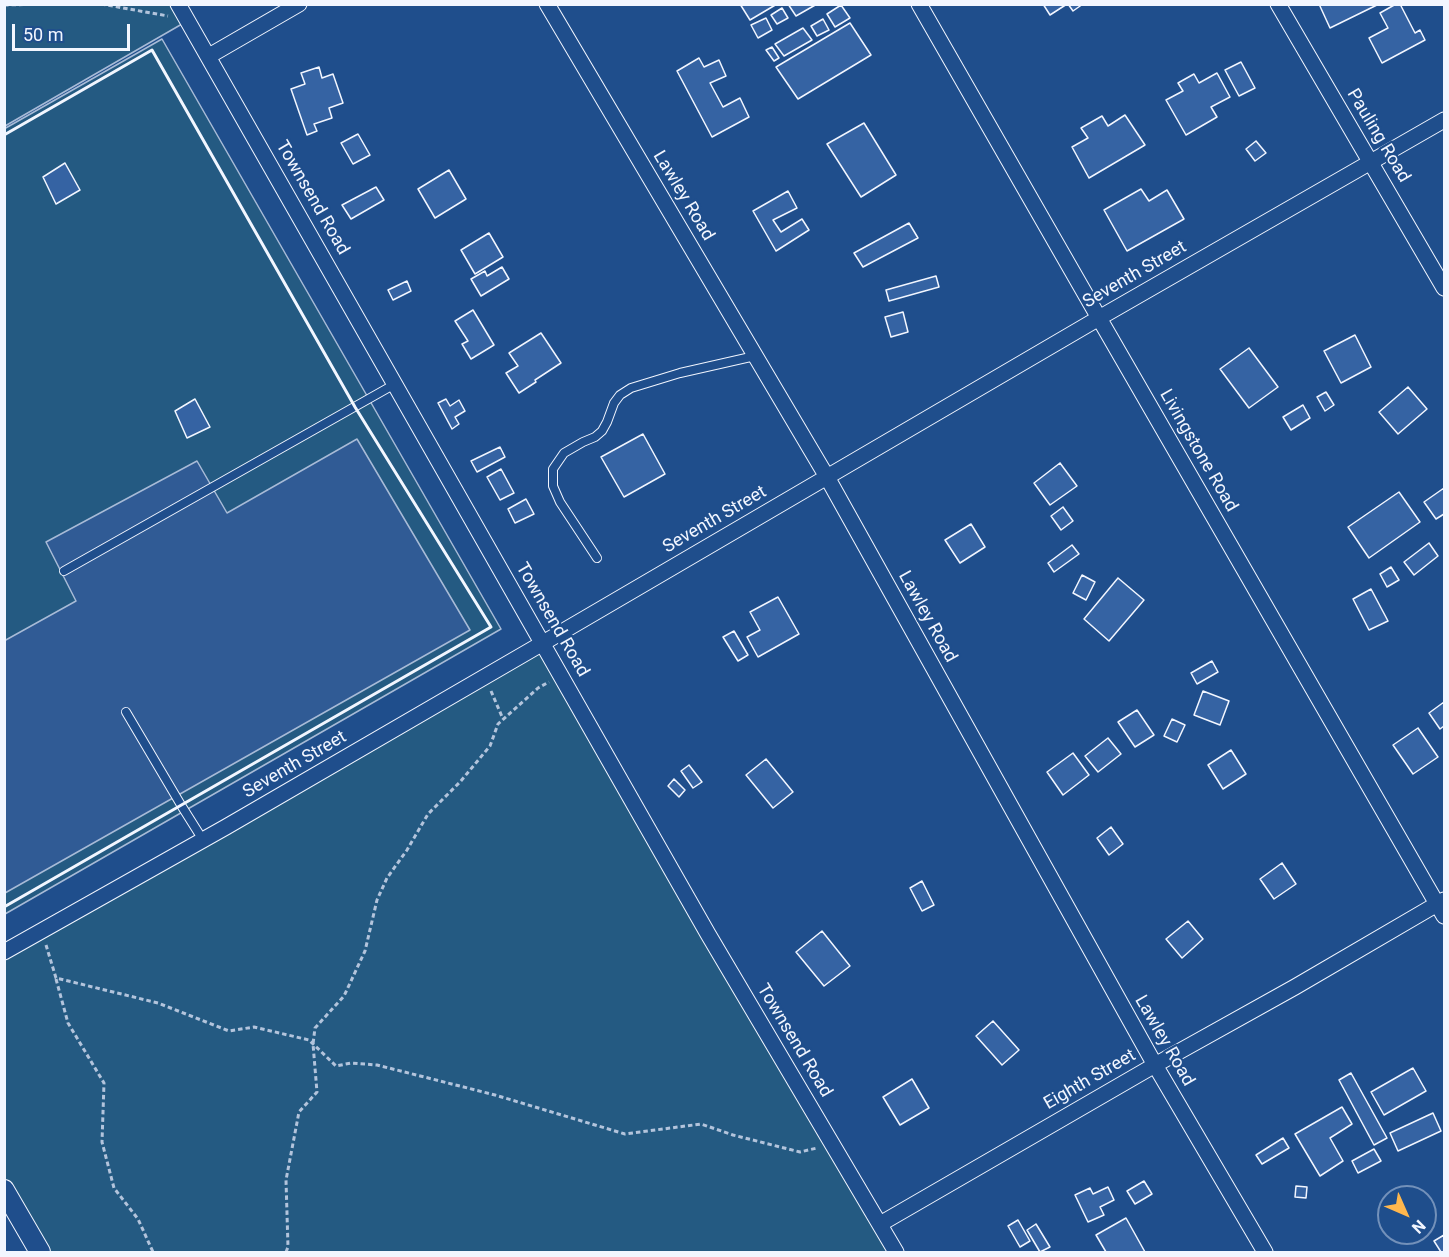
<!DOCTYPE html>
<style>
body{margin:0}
#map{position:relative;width:1449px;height:1257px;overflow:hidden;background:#1f4e8c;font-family:Roboto,sans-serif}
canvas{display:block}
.frame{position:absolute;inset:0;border:6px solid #f2f6ff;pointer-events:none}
.north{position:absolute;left:1377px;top:1185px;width:60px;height:60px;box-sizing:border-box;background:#1f4e8c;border:2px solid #7391ba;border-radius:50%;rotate:135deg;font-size:16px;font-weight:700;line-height:24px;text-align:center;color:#f2f6ff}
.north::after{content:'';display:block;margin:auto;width:21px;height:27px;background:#ffb74d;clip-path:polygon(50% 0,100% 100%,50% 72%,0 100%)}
.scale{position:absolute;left:12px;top:24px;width:118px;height:27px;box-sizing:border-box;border:3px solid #f2f6ff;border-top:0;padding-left:8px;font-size:18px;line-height:21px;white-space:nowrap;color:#f2f6ff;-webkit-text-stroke:4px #1f4e8c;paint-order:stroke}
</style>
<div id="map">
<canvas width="1449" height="1257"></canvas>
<div class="frame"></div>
<div class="north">N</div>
<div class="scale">50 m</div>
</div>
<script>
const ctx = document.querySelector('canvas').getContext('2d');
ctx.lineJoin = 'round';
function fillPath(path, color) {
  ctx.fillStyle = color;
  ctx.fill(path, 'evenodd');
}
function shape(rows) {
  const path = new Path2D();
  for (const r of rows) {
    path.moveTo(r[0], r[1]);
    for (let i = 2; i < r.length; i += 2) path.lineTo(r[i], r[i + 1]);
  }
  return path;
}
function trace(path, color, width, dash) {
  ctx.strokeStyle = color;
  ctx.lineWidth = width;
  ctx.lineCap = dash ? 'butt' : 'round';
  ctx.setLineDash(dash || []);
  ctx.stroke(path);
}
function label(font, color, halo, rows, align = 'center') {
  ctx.font = font + ' Roboto,sans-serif';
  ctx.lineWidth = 4.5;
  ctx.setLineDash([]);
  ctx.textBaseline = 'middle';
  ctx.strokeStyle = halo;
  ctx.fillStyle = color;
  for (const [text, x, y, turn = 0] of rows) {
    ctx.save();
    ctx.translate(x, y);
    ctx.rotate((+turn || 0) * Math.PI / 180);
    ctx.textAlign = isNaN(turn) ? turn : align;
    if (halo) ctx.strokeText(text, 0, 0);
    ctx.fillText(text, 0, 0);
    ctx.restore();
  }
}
const green = shape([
 [5,5,170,5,182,24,5,126,5,5],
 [162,39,501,629,5,914,4,129,162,39],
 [543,643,891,1252,47,1252,5,1182,5,951,543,643]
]);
fillPath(green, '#245a82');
trace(green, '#a8bbd7', 1.5);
const parking = shape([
 [357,439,470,630,5,893,4,641,76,601,46,542,197,461,227,513,357,439]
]);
fillPath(parking, '#305b95');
trace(parking, '#a8bbd7', 1.5);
const building = shape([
 [740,4,777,4,750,20,740,4],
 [788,4,817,4,796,16,788,4],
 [1043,4,1067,4,1050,15,1043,4],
 [1068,4,1083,4,1073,11,1068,4],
 [1319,4,1379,4,1330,28,1319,4],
 [1396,4,1400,4,1415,33,1420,30,1425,40,1382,63,1369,38,1388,28,1380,13,1396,4],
 [841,5,850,18,835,27,827,14,841,5],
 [782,8,788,18,777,24,771,15,782,8],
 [766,18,772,30,758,38,751,25,766,18],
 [823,19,829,30,817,36,811,26,823,19],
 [850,23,871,55,798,99,776,67,850,23],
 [803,28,812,40,784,56,775,44,803,28],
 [772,47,779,58,774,61,766,50,772,47],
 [699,58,704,67,719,60,726,76,710,83,723,107,740,98,749,117,712,137,677,71,699,58],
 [1241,62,1255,88,1239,96,1225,70,1241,62],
 [319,67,322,78,333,74,343,103,329,108,332,118,314,124,317,131,307,135,291,89,305,84,301,73,319,67],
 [1217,73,1230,97,1211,107,1217,117,1186,135,1166,100,1183,91,1178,83,1194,74,1199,83,1217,73],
 [1125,115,1145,145,1089,178,1072,147,1088,138,1081,128,1102,116,1108,126,1125,115],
 [864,123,896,175,861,197,827,144,864,123],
 [358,134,370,155,353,164,341,143,358,134],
 [1256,141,1266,153,1255,161,1246,149,1256,141],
 [65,163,80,190,56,204,43,177,65,163],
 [449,170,466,199,435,218,418,189,449,170],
 [376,187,384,200,351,219,342,205,376,187],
 [1141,189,1149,201,1167,190,1184,219,1127,251,1104,210,1141,189],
 [788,191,797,208,773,220,781,232,802,219,809,230,776,251,753,211,788,191],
 [909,223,918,238,863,267,854,253,909,223],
 [489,233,503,257,475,274,461,250,489,233],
 [502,267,509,279,481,296,471,279,485,271,487,276,502,267],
 [936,276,939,287,889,301,886,290,936,276],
 [407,281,411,291,393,300,388,290,407,281],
 [473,310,494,345,471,359,462,344,468,341,455,321,473,310],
 [903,312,908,332,891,337,885,317,903,312],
 [541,333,561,363,535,380,536,382,519,393,506,373,518,366,509,353,541,333],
 [1355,335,1371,367,1341,383,1324,351,1355,335],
 [1249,348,1278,387,1249,408,1220,369,1249,348],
 [1408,387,1427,409,1398,434,1379,412,1408,387],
 [1326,392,1334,405,1325,411,1317,397,1326,392],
 [195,399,210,427,187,438,175,411,195,399],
 [446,399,450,406,459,400,465,411,455,417,459,424,452,429,438,403,446,399],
 [1303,405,1310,418,1291,430,1283,417,1303,405],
 [643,434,665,474,624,497,601,457,643,434],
 [500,447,505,457,477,472,471,461,500,447],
 [1060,463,1077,486,1050,505,1034,483,1060,463],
 [501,469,514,493,500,500,487,477,501,469],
 [1444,488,1444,514,1436,519,1424,502,1444,488],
 [1399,492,1420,522,1369,558,1348,527,1399,492],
 [526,499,534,514,515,523,508,509,526,499],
 [1063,507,1073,521,1061,530,1051,516,1063,507],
 [971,524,985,547,960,563,945,540,971,524],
 [1429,543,1438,556,1414,575,1404,562,1429,543],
 [1072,545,1079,554,1054,572,1048,563,1072,545],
 [1391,567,1399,580,1387,587,1380,574,1391,567],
 [1082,575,1095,582,1086,600,1073,593,1082,575],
 [1118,578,1144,600,1109,641,1084,619,1118,578],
 [1371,589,1388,621,1369,630,1353,599,1371,589],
 [778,597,799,634,758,657,747,637,760,630,750,612,778,597],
 [734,631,748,655,738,661,723,637,734,631],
 [1212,661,1218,672,1197,684,1191,673,1212,661],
 [1203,691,1229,701,1220,725,1194,715,1203,691],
 [1444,702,1444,726,1440,729,1429,713,1444,702],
 [1137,710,1154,735,1135,747,1118,722,1137,710],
 [1172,719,1185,725,1177,742,1164,736,1172,719],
 [1418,728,1438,757,1413,774,1393,745,1418,728],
 [1108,738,1121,754,1098,772,1085,756,1108,738],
 [1231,750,1246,774,1223,789,1208,765,1231,750],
 [1073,753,1089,775,1063,795,1047,772,1073,753],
 [766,759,793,792,773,808,746,775,766,759],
 [689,765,702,782,693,788,681,771,689,765],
 [674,779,685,790,679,797,668,786,674,779],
 [1111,827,1123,844,1109,855,1097,838,1111,827],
 [1282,863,1296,884,1274,899,1260,879,1282,863],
 [922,881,934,905,922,911,910,888,922,881],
 [1188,921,1203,939,1182,958,1166,939,1188,921],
 [822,931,850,966,824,986,796,952,822,931],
 [993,1021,1019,1050,1002,1065,976,1036,993,1021],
 [1413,1068,1426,1091,1384,1115,1371,1092,1413,1068],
 [1351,1073,1387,1138,1374,1145,1339,1080,1351,1073],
 [912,1079,929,1108,900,1125,883,1097,912,1079],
 [1342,1107,1352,1124,1330,1138,1343,1161,1320,1176,1295,1134,1342,1107],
 [1433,1113,1441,1131,1398,1151,1390,1133,1433,1113],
 [1283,1138,1289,1148,1262,1164,1256,1155,1283,1138],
 [1374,1149,1381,1161,1358,1173,1352,1161,1374,1149],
 [1144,1181,1152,1194,1135,1204,1127,1191,1144,1181],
 [1296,1186,1307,1187,1306,1198,1295,1197,1296,1186],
 [1108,1187,1114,1200,1100,1207,1104,1215,1088,1222,1075,1195,1090,1188,1093,1194,1108,1187],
 [1126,1218,1145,1252,1106,1252,1096,1235,1126,1218],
 [1018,1220,1030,1241,1020,1247,1008,1226,1018,1220],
 [1036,1224,1050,1247,1040,1252,1027,1230,1036,1224],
 [1444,1235,1444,1252,1441,1252,1434,1241,1444,1235]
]);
fillPath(building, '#3563a3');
trace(building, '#f2f6ff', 1.5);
const lane = shape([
 [597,558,560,502,553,486,553,469,564,453,583,442,595,437,602,431,607,422,614,403,620,395,631,388,680,373,755,356],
 [64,571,395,384],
 [126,712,181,805,203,840]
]);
const street = shape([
 [178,4,708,934,896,1252],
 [547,4,827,477,1155,1065,1265,1252],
 [919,4,1099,318,1444,916],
 [1278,4,1444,288],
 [209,56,299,4],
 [4,952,226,827,543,643,1099,318,1444,120],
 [880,1224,1155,1065,1295,987,1444,900]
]);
const secondary = shape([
 [4,1190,40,1252]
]);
trace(lane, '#f2f6ff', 10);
trace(street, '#f2f6ff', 17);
trace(secondary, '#f2f6ff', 22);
trace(shape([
 [101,4,168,16],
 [4,5,45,4],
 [491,691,503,719],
 [46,945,56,978,158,1003,229,1031,254,1027,309,1040,336,1066,351,1063,377,1065,495,1095,625,1134,701,1124,733,1135,800,1152,817,1148],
 [56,979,68,1023,104,1083,102,1142,114,1188,138,1219,153,1252],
 [286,1252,288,1247,286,1180,299,1112,317,1092,313,1044,315,1028,344,996,365,951,377,900,387,878,407,850,428,814,460,782,490,746,498,724,538,688,549,682]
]), '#b3c4dc', 3, [4.5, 3]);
trace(lane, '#1f4e8c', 8);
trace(street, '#1f4e8c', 15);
trace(secondary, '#1f4e8c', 20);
trace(shape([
 [4,135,152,50,355,407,491,627,4,907]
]), '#f2f6ff', 3);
label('18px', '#f2f6ff', '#1f4e8c', [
 ["Pauling Road",1378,136,59],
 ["Lawley Road",683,196,59],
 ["Townsend Road",312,198,60],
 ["Seventh Street",1135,275,-30],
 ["Livingstone Road",1198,451,60],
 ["Seventh Street",715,520,-30],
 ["Lawley Road",927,617,61],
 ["Townsend Road",552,620,60],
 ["Seventh Street",295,765,-30],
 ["Townsend Road",794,1041,59],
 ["Lawley Road",1164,1041,60],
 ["Eighth Street",1090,1080,-30]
]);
</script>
